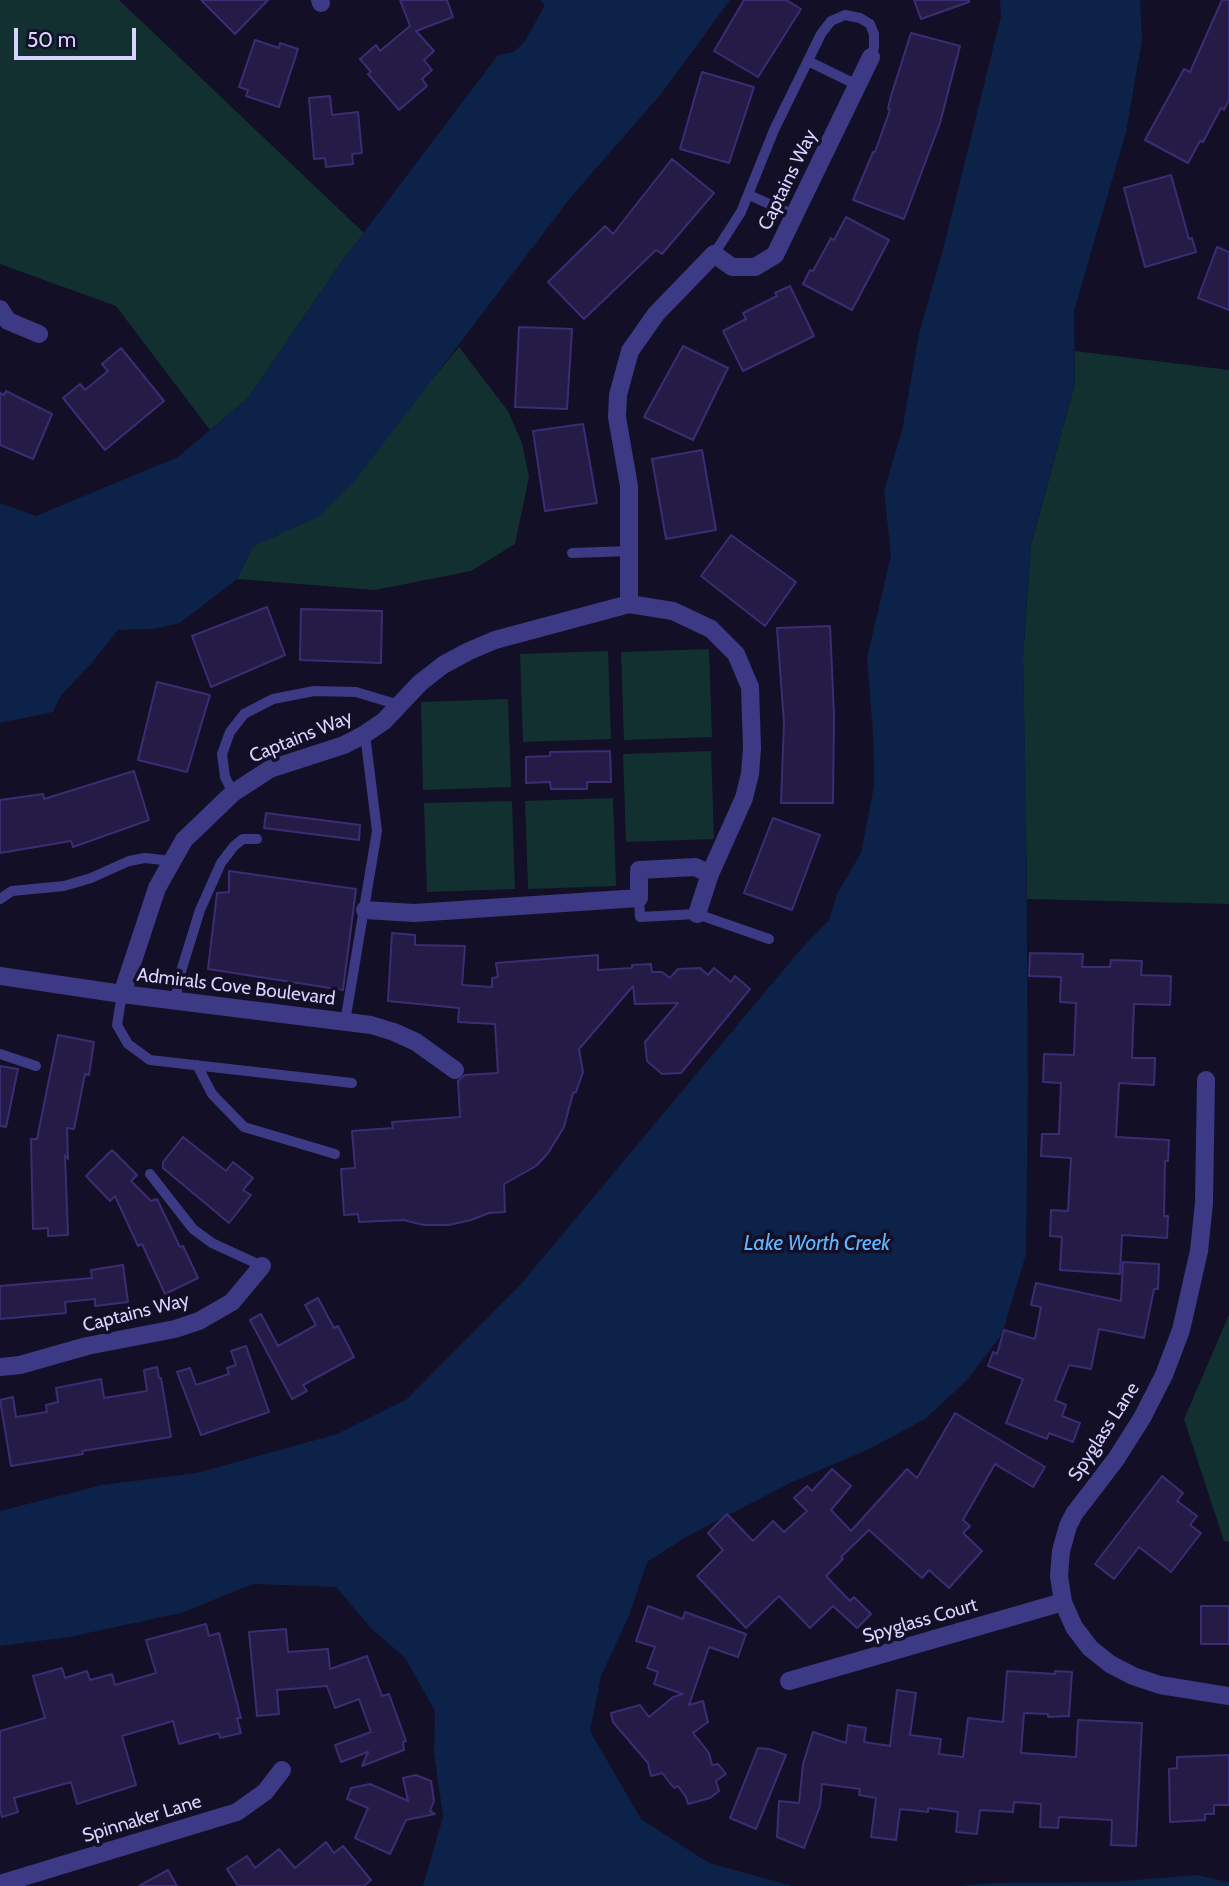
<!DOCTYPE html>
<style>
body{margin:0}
#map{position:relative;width:1229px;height:1886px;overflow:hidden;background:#130f26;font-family:Cabin,sans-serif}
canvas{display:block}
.scale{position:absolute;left:14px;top:28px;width:122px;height:32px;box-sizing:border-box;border:4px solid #d9d4ff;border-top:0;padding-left:9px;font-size:21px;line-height:24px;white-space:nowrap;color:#d9d4ff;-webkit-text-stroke:5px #130f26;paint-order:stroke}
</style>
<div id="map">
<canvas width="1229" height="1886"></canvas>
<div class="scale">50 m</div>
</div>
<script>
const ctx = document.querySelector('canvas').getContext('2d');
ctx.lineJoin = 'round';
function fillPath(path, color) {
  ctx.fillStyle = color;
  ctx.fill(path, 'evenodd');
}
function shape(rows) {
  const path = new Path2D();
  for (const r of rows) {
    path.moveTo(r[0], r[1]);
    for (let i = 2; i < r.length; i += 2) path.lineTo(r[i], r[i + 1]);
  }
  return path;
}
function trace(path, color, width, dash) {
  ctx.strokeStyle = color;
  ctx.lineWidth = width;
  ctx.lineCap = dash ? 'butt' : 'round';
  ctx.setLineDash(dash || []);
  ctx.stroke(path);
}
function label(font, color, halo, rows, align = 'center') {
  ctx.font = font + ' Cabin,sans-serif';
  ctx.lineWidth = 7;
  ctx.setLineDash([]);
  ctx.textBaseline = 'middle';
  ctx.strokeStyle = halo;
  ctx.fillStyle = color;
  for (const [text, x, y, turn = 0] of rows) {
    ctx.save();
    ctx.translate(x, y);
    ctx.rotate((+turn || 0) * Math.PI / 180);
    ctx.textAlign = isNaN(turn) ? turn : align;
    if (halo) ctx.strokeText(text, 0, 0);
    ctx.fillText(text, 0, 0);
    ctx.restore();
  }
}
fillPath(shape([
 [0,0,119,0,364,233,340,264,248,398,210,430,116,306,0,264],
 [459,347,508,411,522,443,529,477,515,544,471,571,375,590,237,579,253,546,278,535,429,383],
 [1075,351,1229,370,1229,904,1027,899,1023,658,1031,545,1075,383],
 [709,649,712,737,624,740,621,652],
 [608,651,611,739,523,742,520,654],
 [508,699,511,787,423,790,421,702],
 [711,751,714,839,626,842,623,754],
 [613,798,616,886,528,889,525,801],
 [512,801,515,889,427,892,424,803],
 [1229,1315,1229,1542,1224,1541,1184,1419]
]), '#12302f');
fillPath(shape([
 [540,0,730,0,661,94,571,197,354,482,318,517,253,546,237,579,180,623,152,629,118,630,90,665,61,695,53,712,0,723,0,503,36,516,178,457,248,398,340,264,498,55,514,52,525,41,545,5],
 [1000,0,1140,0,1142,40,1126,132,1074,311,1075,383,1031,545,1023,658,1026,800,1028,1090,1026,1254,1002,1334,967,1380,925,1419,869,1449,790,1483,686,1537,647,1562,629,1616,601,1676,590,1731,641,1819,709,1863,792,1886,423,1886,443,1817,434,1753,435,1711,405,1658,372,1629,336,1587,253,1584,181,1613,69,1637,0,1646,0,1511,102,1485,197,1473,269,1453,337,1434,407,1399,520,1285,801,949,829,920,837,894,861,853,874,786,873,732,867,658,891,555,884,491,902,431,919,334,944,246,1001,16],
 [1196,1875,1229,1882,1229,1886,958,1886,992,1883,1111,1882]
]), '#0c2248');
const building = shape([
 [201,0,268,0,235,34,201,0],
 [400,0,447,0,453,17,416,31,434,51,424,60,432,70,422,79,427,86,399,110,368,74,371,72,360,59,376,45,380,51,410,26,400,0],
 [744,0,786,0,801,9,758,77,714,51,744,0],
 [914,0,969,0,969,2,921,19,914,0],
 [1222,0,1229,0,1229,100,1224,110,1221,108,1203,142,1200,141,1188,163,1145,140,1184,69,1190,72,1222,0],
 [911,33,960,46,940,123,904,219,853,200,873,152,875,152,890,110,888,109,891,96,911,33],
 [255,40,279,48,280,43,298,49,279,107,246,96,248,90,239,87,255,40],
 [702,72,754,87,729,163,680,149,702,72],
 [330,96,332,115,358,112,362,153,352,154,353,164,326,167,325,158,314,159,309,98,330,96],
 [672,159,714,193,662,254,656,250,584,319,548,282,605,226,613,234,672,159],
 [1171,175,1189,239,1192,238,1196,252,1145,267,1124,188,1171,175],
 [846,217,889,240,852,310,803,284,810,270,813,271,831,238,834,240,846,217],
 [1217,247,1229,252,1229,310,1198,298,1217,247],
 [790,286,814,336,743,371,723,331,746,319,743,313,777,296,775,293,790,286],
 [519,327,572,329,567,409,515,407,519,327],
 [683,346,728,368,693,440,644,417,683,346],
 [121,348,164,401,105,450,63,398,80,384,85,390,108,371,102,364,121,348],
 [6,391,52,414,33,459,0,445,0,393,4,395,6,391],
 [583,424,597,503,545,511,533,431,583,424],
 [702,450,716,530,666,539,652,459,702,450],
 [731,535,796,582,765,626,701,576,731,535],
 [267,607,285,655,211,687,192,636,267,607],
 [301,609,382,611,381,663,300,660,301,609],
 [830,626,834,715,833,803,781,803,784,723,777,628,830,626],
 [157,682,210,695,187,772,138,760,157,682],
 [610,751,611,782,587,782,587,789,551,789,550,782,526,783,526,757,550,756,550,752,610,751],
 [134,771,149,820,73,847,71,841,0,853,0,800,43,794,44,799,134,771],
 [266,813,360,825,359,840,264,828,266,813],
 [773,818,820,835,792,910,744,893,773,818],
 [229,871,356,889,343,990,208,969,217,893,229,892,229,871],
 [392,933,415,935,415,945,465,946,462,985,492,987,492,978,498,977,496,963,598,955,598,970,632,968,632,965,651,964,652,972,662,972,670,978,678,969,700,968,708,975,714,968,731,982,735,976,750,989,681,1073,662,1074,647,1061,645,1042,678,1003,635,1004,633,986,579,1049,583,1072,576,1092,573,1093,564,1127,548,1153,536,1166,504,1184,505,1212,489,1213,471,1220,449,1225,424,1225,403,1220,359,1222,358,1214,344,1215,341,1169,355,1168,352,1131,393,1128,392,1122,460,1117,458,1081,465,1075,498,1073,495,1024,458,1022,459,1008,388,1001,392,933],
 [1030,953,1083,954,1082,967,1110,967,1111,960,1142,961,1141,975,1171,976,1170,1005,1134,1004,1132,1058,1155,1058,1154,1085,1119,1083,1116,1137,1169,1140,1168,1161,1165,1161,1164,1216,1168,1216,1167,1238,1122,1235,1120,1274,1060,1270,1062,1237,1050,1236,1051,1210,1068,1211,1071,1158,1041,1156,1042,1134,1059,1134,1061,1083,1043,1082,1044,1054,1074,1055,1076,1003,1060,1002,1061,977,1029,976,1030,953],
 [58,1035,94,1042,89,1075,85,1074,74,1129,67,1128,68,1159,65,1155,68,1235,48,1236,48,1228,33,1229,31,1139,37,1139,58,1035],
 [0,1066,18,1069,6,1127,0,1126,0,1066],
 [183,1137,226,1171,233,1162,253,1178,243,1190,251,1195,229,1223,163,1168,163,1162,183,1137],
 [112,1150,137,1175,131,1181,151,1201,157,1199,180,1247,183,1246,198,1278,165,1294,142,1244,138,1246,115,1196,110,1201,86,1176,112,1150],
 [1123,1262,1159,1264,1158,1289,1154,1289,1144,1338,1099,1329,1091,1369,1069,1365,1055,1400,1066,1405,1062,1416,1080,1423,1073,1442,1049,1433,1047,1439,1006,1423,1023,1379,988,1366,993,1352,997,1354,1004,1330,1035,1339,1041,1307,1031,1305,1036,1283,1121,1301,1123,1262],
 [123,1265,128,1302,95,1306,95,1299,65,1302,66,1313,0,1319,0,1286,92,1278,91,1270,123,1265],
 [318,1298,334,1328,338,1326,354,1357,303,1385,307,1391,292,1399,250,1320,261,1314,278,1346,316,1325,305,1305,318,1298],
 [246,1346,269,1412,201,1435,177,1372,190,1368,196,1385,229,1374,227,1368,236,1365,231,1351,246,1346],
 [157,1367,159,1378,161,1378,171,1437,82,1451,83,1454,11,1466,0,1400,13,1397,16,1417,47,1412,46,1405,58,1402,56,1388,101,1379,104,1398,147,1391,144,1370,157,1367],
 [955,1413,1045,1467,1033,1487,995,1464,963,1520,970,1526,963,1533,982,1551,949,1588,929,1570,922,1578,869,1530,841,1557,843,1559,826,1576,850,1601,854,1597,871,1614,857,1628,833,1606,810,1628,779,1596,746,1628,697,1576,723,1550,708,1533,727,1514,753,1541,773,1521,784,1532,807,1511,794,1498,807,1486,812,1491,832,1469,851,1486,831,1510,851,1531,907,1469,917,1478,955,1413],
 [1162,1476,1183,1493,1177,1501,1197,1516,1190,1525,1201,1533,1171,1572,1139,1547,1114,1579,1095,1564,1162,1476],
 [648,1606,683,1619,685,1612,746,1634,738,1657,709,1647,689,1705,703,1701,708,1722,693,1733,709,1753,712,1765,718,1764,726,1774,716,1781,719,1791,710,1798,688,1804,686,1797,678,1786,674,1788,662,1773,651,1776,648,1763,613,1722,611,1713,640,1705,649,1717,673,1697,683,1694,654,1684,658,1672,647,1668,655,1647,636,1641,648,1606],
 [1201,1606,1229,1606,1229,1644,1201,1644,1201,1606],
 [206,1624,209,1636,219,1633,241,1718,237,1718,241,1733,220,1738,219,1733,179,1744,173,1721,122,1736,136,1785,77,1804,71,1782,14,1798,18,1812,2,1817,0,1809,0,1731,45,1718,33,1676,62,1668,65,1678,87,1671,90,1680,112,1674,115,1685,156,1673,146,1640,206,1624],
 [286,1629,288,1652,328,1649,330,1669,367,1656,382,1696,389,1694,406,1741,403,1742,404,1750,362,1766,368,1752,341,1762,335,1745,371,1732,359,1699,335,1708,327,1686,277,1690,279,1714,257,1716,249,1632,286,1629],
 [1007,1671,1055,1674,1055,1671,1072,1672,1069,1716,1048,1717,1048,1714,1024,1713,1021,1753,1076,1757,1078,1720,1142,1723,1136,1846,1111,1845,1112,1820,1059,1817,1058,1828,1040,1827,1041,1804,1014,1802,1013,1812,980,1810,977,1834,956,1832,958,1812,928,1808,928,1812,900,1809,896,1840,871,1837,876,1798,859,1795,860,1789,822,1784,820,1806,804,1848,777,1837,779,1801,799,1803,803,1764,813,1732,846,1743,848,1725,866,1728,864,1742,890,1746,897,1690,916,1693,910,1735,941,1739,939,1754,963,1757,968,1718,1003,1722,1007,1671],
 [758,1748,769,1749,786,1755,756,1829,730,1818,758,1748],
 [1229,1755,1229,1805,1214,1805,1214,1814,1205,1814,1205,1820,1170,1822,1169,1769,1177,1768,1177,1757,1229,1755],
 [416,1775,431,1781,434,1801,430,1811,435,1814,406,1820,390,1854,355,1838,368,1808,347,1799,351,1788,370,1784,408,1801,403,1778,416,1775],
 [326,1842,334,1853,343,1846,371,1880,364,1886,238,1886,227,1869,247,1856,255,1868,279,1849,295,1868,326,1842],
 [168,1870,177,1886,139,1886,168,1870]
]);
fillPath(building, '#241b47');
trace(building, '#3b2d73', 2);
trace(shape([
 [808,61,857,85],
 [749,195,794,215],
 [714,254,741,212,774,130,821,34,831,21,845,15,860,18,870,24,874,34,874,47,871,57],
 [572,553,629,551],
 [233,793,225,777,222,754,230,732,244,714,273,699,314,691,356,692,399,705],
 [639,898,640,917,697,914,769,939],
 [0,899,12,891,64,886,91,878,129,861,145,858,172,861],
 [122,994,117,1025,128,1044,150,1060,352,1083],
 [175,1000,182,968,200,910,221,863,234,846,243,839,257,839],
 [345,1022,377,831,365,734],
 [0,1054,36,1066],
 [197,1065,212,1094,244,1127,335,1154],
 [150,1174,193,1229,212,1243,262,1266]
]), '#3d3a85', 10);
trace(shape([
 [320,0,321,3],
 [0,309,8,321,39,334],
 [629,604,629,486,617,417,618,395,630,351,656,314,714,254,732,267,755,267,775,255,871,57],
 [365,910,414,913,639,898,639,870,695,867,710,874],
 [0,976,122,994,371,1025,394,1032,416,1042,455,1070],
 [122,994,157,888,184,840,233,793,270,769,344,745,365,734,384,721,420,683,443,665,469,651,495,640,629,604,673,611,711,629,736,654,750,687,752,748,750,774,744,798,710,874,697,914],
 [1206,1080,1204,1203,1199,1251,1181,1330,1164,1375,1142,1418,1116,1459,1074,1514,1068,1526,1061,1551,1059,1576,1063,1602,1074,1627,1090,1648,1110,1664,1133,1676,1160,1685,1229,1696],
 [0,1367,20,1365,87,1346,175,1329,199,1321,232,1302,262,1266],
 [789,1681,1063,1602],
 [0,1884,237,1812,265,1792,282,1770]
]), '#3d3a85', 18);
label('19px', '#d9d4ff', '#130f26', [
 ["Captains Way",788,180,-64],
 ["Captains Way",301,737,-22],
 ["Admirals Cove Boulevard",236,987,7],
 ["Captains Way",136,1313,-14],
 ["Spyglass Lane",1104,1432,-57],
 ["Spyglass Court",920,1621,-16],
 ["Spinnaker Lane",142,1819,-17]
]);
label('italic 21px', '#62b6ff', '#130f26', [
 ["Lake Worth Creek",817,1244]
]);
</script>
